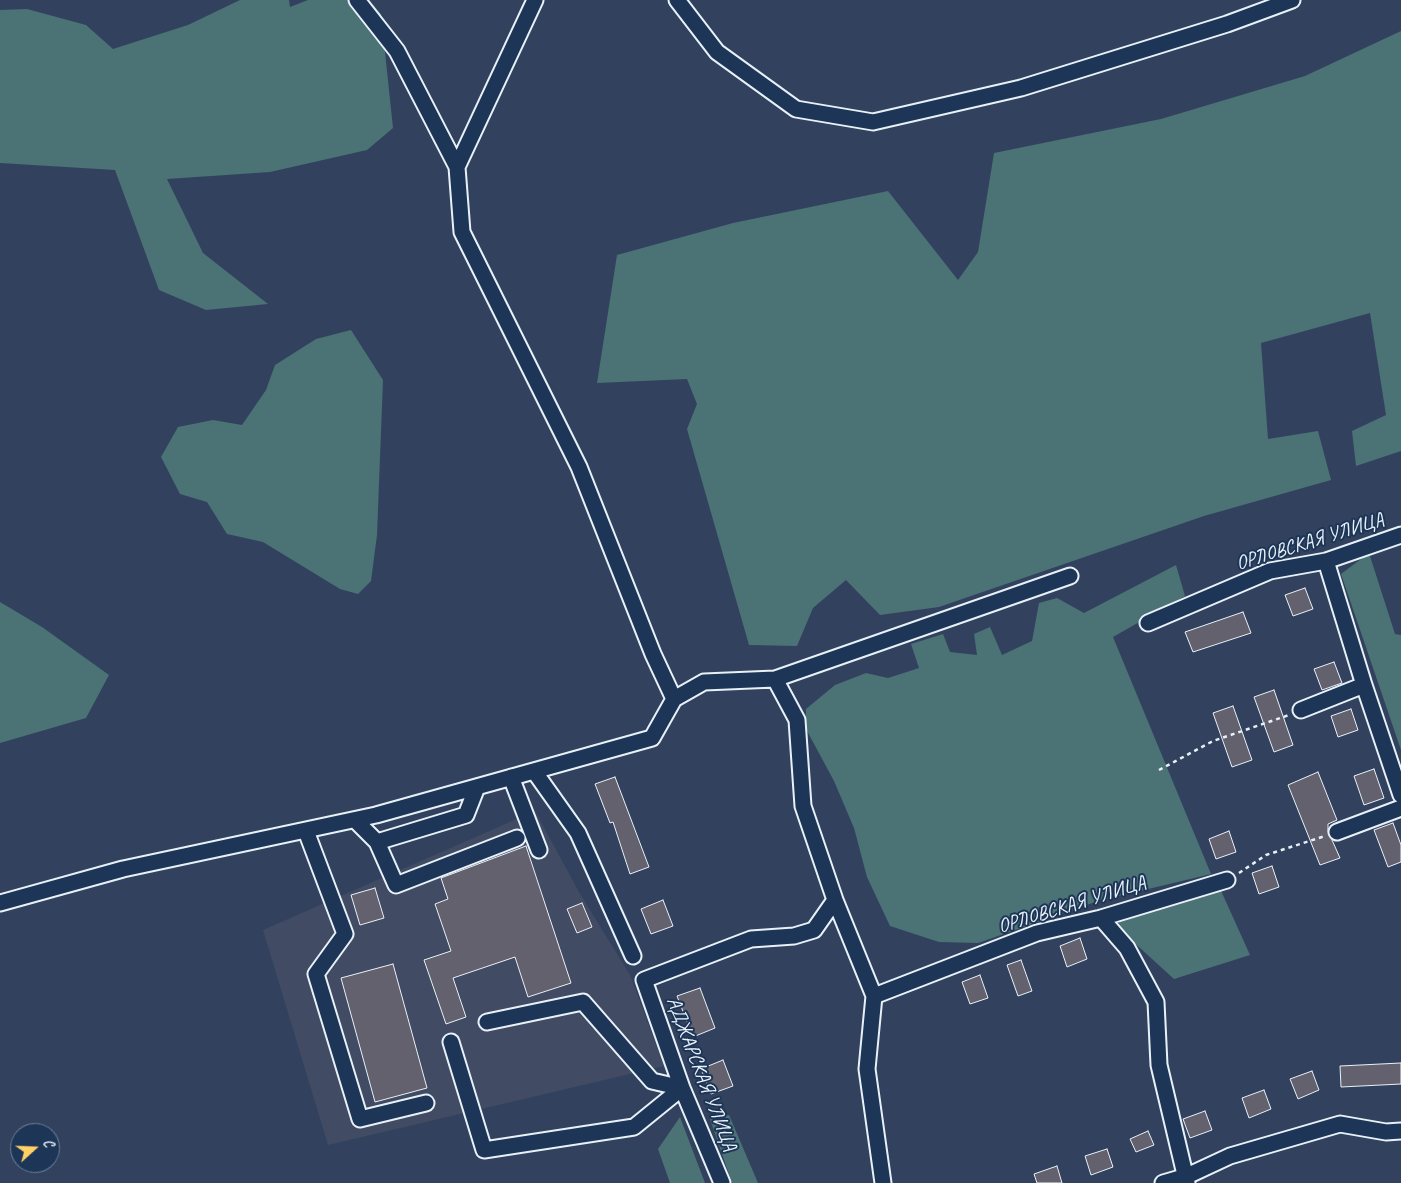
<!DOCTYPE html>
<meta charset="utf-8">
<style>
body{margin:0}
#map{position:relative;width:1401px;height:1183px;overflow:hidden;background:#32425e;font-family:Caveat,sans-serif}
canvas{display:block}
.north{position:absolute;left:10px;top:1123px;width:50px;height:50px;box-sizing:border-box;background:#1d3557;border:1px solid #6e8097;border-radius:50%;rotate:70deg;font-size:14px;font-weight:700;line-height:20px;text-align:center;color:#e8f1f8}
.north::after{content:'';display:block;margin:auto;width:18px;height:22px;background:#ffd166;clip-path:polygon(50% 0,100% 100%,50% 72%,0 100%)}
</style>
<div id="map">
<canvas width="1401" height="1183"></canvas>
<div class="north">С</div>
</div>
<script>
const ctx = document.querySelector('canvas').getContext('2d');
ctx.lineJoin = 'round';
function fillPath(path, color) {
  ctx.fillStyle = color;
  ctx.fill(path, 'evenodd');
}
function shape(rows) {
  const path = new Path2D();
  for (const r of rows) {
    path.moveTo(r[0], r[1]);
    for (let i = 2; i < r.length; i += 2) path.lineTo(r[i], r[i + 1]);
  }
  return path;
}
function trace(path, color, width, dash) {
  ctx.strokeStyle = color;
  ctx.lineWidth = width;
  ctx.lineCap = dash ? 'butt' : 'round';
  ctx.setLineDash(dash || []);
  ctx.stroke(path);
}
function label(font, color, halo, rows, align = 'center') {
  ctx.font = font + ' Caveat,sans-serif';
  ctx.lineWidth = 4;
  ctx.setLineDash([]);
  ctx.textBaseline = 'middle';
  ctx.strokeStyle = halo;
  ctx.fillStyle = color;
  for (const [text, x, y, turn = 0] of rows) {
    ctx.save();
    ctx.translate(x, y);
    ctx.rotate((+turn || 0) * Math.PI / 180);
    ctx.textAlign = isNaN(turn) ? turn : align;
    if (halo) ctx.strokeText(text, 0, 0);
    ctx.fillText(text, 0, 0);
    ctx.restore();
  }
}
fillPath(shape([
 [535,811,579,892,630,975,664,1066,328,1145,263,930]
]), '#414b63');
fillPath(shape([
 [240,0,289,0,290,7,308,0,369,0,381,14,393,128,367,150,270,172,167,179,203,253,268,304,206,310,159,290,115,170,0,163,0,10,27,9,86,25,113,49,188,25],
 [1401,31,1401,451,1356,466,1352,431,1386,415,1370,313,1261,343,1268,439,1318,431,1331,480,1204,516,939,607,880,615,846,580,813,608,797,646,749,645,687,429,697,404,687,379,597,383,617,255,733,223,888,191,958,280,978,252,994,153,1161,119,1305,76],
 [351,330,383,380,377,535,371,581,358,594,340,589,263,542,227,534,207,502,180,494,161,457,178,427,213,420,242,425,266,390,275,365,316,339],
 [1369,553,1395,634,1401,635,1401,750,1341,574],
 [1176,565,1185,596,1113,637,1211,874,1098,901,978,943,939,942,890,926,867,877,854,828,834,781,806,729,806,709,835,685,866,673,888,678,919,668,911,644,943,634,950,652,977,655,974,634,990,627,1002,655,1032,641,1039,603,1057,598,1084,613],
 [0,602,42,627,109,675,86,718,0,743],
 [1218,884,1250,955,1174,979,1117,927,1123,916],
 [729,1115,758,1183,732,1183,710,1119],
 [680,1117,705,1183,670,1183,658,1149]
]), '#4b7275');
const building = shape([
 [1305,588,1313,609,1293,616,1285,595,1305,588],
 [1243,612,1251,633,1193,652,1185,632,1243,612],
 [1334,662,1342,683,1322,690,1314,669,1334,662],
 [1274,690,1293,745,1274,752,1254,697,1274,690],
 [1233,706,1252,760,1232,767,1213,713,1233,706],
 [1351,709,1358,730,1338,737,1331,716,1351,709],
 [1374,769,1384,798,1364,805,1354,776,1374,769],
 [1318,772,1337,820,1328,824,1328,831,1340,858,1320,865,1288,785,1318,772],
 [615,777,649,867,630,874,613,822,610,823,595,784,615,777],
 [1393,823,1401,845,1401,862,1388,867,1374,830,1393,823],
 [1229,831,1236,852,1216,859,1209,839,1229,831],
 [526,846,571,983,528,997,515,957,453,978,466,1017,446,1024,424,960,451,951,435,904,448,899,441,878,526,846],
 [1272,866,1279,887,1259,894,1252,873,1272,866],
 [375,888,384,918,360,925,351,895,375,888],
 [663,900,673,926,651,934,641,909,663,900],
 [582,903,592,927,577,933,567,909,582,903],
 [1080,938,1087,959,1067,967,1060,946,1080,938],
 [1021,960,1032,991,1018,996,1007,965,1021,960],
 [393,964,427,1088,375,1102,341,978,393,964],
 [980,975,988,998,970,1004,962,982,980,975],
 [700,988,715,1028,693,1037,677,996,700,988],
 [723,1060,733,1086,711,1094,701,1069,723,1060],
 [1401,1063,1401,1084,1341,1087,1340,1066,1401,1063],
 [1312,1071,1319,1090,1298,1099,1290,1079,1312,1071],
 [1264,1090,1271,1109,1249,1118,1242,1098,1264,1090],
 [1205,1111,1212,1130,1190,1138,1183,1119,1205,1111],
 [1148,1131,1154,1145,1136,1152,1130,1139,1148,1131],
 [1107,1149,1113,1167,1091,1175,1085,1156,1107,1149],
 [1057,1166,1062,1183,1037,1183,1034,1174,1057,1166]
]);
fillPath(building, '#64616f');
trace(building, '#e8f1f8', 1);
const minor = shape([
 [357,0,397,51,457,167],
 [535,0,457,167,462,232,579,467,653,654,674,699],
 [677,0,717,52,796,109,873,122,1021,88,1227,24,1292,0],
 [1326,561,1364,685,1401,795],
 [1148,623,1270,571,1326,561,1401,535],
 [775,679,1070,576],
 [1301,710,1364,685],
 [534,771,578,833,633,956],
 [511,777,539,850],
 [355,820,377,842,466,815,477,787],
 [306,831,345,934,316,974,360,1119,426,1103],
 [1337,832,1401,808],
 [377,842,396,885,517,838],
 [0,903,123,869,376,815,652,738,674,699,704,682,775,679,797,720,803,806,835,900,874,996,867,1069,883,1183],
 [1101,918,1127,948,1156,1002,1159,1065,1187,1183],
 [874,996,1037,933,1101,918,1227,880],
 [451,1042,484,1150,634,1127,682,1088,652,1081,583,1002,487,1022],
 [722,1183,682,1088,644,980,751,939,794,936,814,930,835,900],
 [1163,1183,1187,1176,1230,1156,1340,1124,1386,1132,1401,1131]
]);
trace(minor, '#e8f1f8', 19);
trace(shape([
 [1159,770,1213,741,1289,715],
 [1239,873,1266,855,1325,836]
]), '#e8f1f8', 2.5, [4, 4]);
trace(minor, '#1d3557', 15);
label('20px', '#e8f1f8', '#1d3557', [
 ["ОРЛОВСКАЯ УЛИЦА",1310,542,-17],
 ["ОРЛОВСКАЯ УЛИЦА",1072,905,-17],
 ["АДЖАРСКАЯ УЛИЦА",701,1074,69]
]);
</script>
